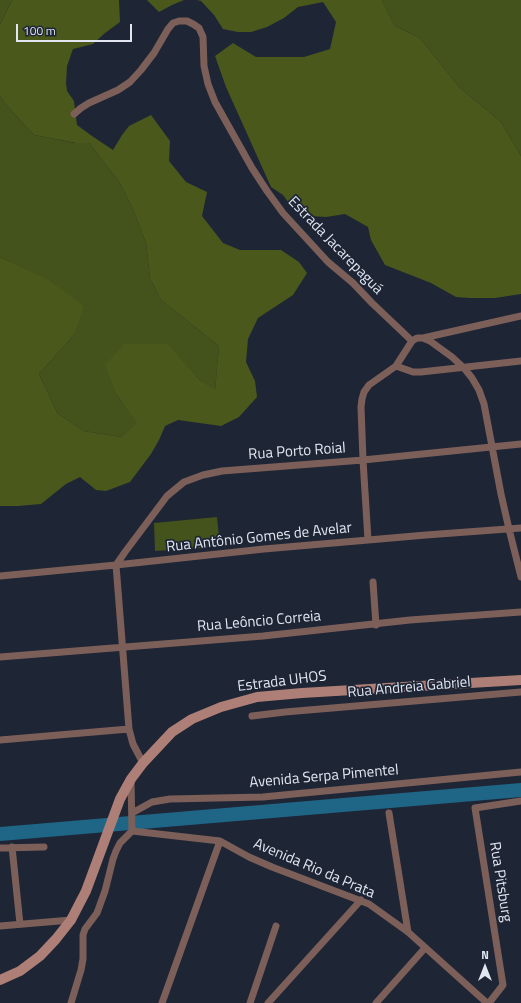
<!DOCTYPE html>
<meta charset="utf-8">
<style>
body{margin:0}
#map{position:relative;width:521px;height:1003px;overflow:hidden;background:#1e2535;font-family:"Titillium Web",sans-serif}
canvas{display:block}
.north{position:absolute;left:465px;top:947px;width:40px;height:40px;-webkit-text-stroke:3px #1e2535;paint-order:stroke;rotate:0deg;font-size:11px;font-weight:700;line-height:16px;text-align:center;color:#e1e6f1}
.north::after{content:'';display:block;margin:auto;width:14px;height:18px;background:#e1e6f1;clip-path:polygon(50% 0,100% 100%,50% 72%,0 100%)}
.scale{position:absolute;left:16px;top:24px;width:116px;height:18px;box-sizing:border-box;border:2px solid #e1e6f1;border-top:0;padding-left:5px;font-size:12px;line-height:14px;white-space:nowrap;color:#e1e6f1;-webkit-text-stroke:3px #1e2535;paint-order:stroke}
</style>
<div id="map">
<canvas width="521" height="1003"></canvas>
<div class="north">N</div>
<div class="scale">100 m</div>
</div>
<script>
const ctx = document.querySelector('canvas').getContext('2d');
ctx.lineJoin = 'round';
function fillPath(path, color) {
  ctx.fillStyle = color;
  ctx.fill(path, 'evenodd');
}
function shape(rows) {
  const path = new Path2D();
  for (const r of rows) {
    path.moveTo(r[0], r[1]);
    for (let i = 2; i < r.length; i += 2) path.lineTo(r[i], r[i + 1]);
  }
  return path;
}
function trace(path, color, width, dash) {
  ctx.strokeStyle = color;
  ctx.lineWidth = width;
  ctx.lineCap = dash ? 'butt' : 'round';
  ctx.setLineDash(dash || []);
  ctx.stroke(path);
}
function label(font, color, halo, rows, align = 'center') {
  ctx.font = font + ' "Titillium Web",sans-serif';
  ctx.lineWidth = 3.5;
  ctx.setLineDash([]);
  ctx.textBaseline = 'middle';
  ctx.strokeStyle = halo;
  ctx.fillStyle = color;
  for (const [text, x, y, turn = 0] of rows) {
    ctx.save();
    ctx.translate(x, y);
    ctx.rotate((+turn || 0) * Math.PI / 180);
    ctx.textAlign = isNaN(turn) ? turn : align;
    if (halo) ctx.strokeText(text, 0, 0);
    ctx.fillText(text, 0, 0);
    ctx.restore();
  }
}
fillPath(shape([
 [0,0,13,0,9,6,2,21,0,24],
 [382,0,521,0,521,156,501,122,460,88,420,38,395,26],
 [0,96,6,105,34,135,75,143,89,143,120,183,132,207,146,243,150,278,161,300,219,346,215,391,200,380,168,345,117,395,138,423,121,437,84,431,58,414,39,374,74,335,47,280,0,257],
 [217,517,220,547,155,551,154,523]
]), '#44521b');
fillPath(shape([
 [13,0,119,0,120,22,105,33,93,44,73,49,67,66,66,83,67,91,74,101,77,125,92,136,113,150,122,135,129,126,151,115,170,141,169,161,186,182,207,192,202,216,223,243,240,250,281,250,299,262,307,273,293,295,258,318,248,339,246,362,255,381,257,397,239,417,221,426,178,420,165,426,159,440,151,454,130,482,106,491,96,490,80,477,66,484,41,504,18,506,0,506,0,257,47,279,84,306,74,335,39,374,58,414,84,431,121,437,137,423,117,395,105,365,124,344,168,344,200,380,215,390,219,346,161,300,150,278,146,243,132,207,120,183,89,143,76,143,34,135,6,105,0,96,0,24,2,21,9,6],
 [147,0,184,0,172,5,159,12],
 [197,0,382,0,395,26,420,38,460,88,501,122,521,156,521,294,495,298,470,298,456,297,431,283,385,265,371,240,368,227,345,214,326,217,310,216,291,206,283,195,271,187,226,87,215,56,233,43,256,57,304,57,330,49,336,22,323,2,298,7,284,18,267,27,251,32,238,32,223,29,214,15,201,1]
]), '#4a581c');
trace(shape([
 [0,834,521,790]
]), '#1f6586', 14);
trace(shape([
 [74,114,81,108,89,103,118,90,130,82,141,70,154,53,168,29,173,23,179,21,187,21,193,24,199,28,203,37,204,66,208,84,215,102,252,168,267,191,283,213,328,262,353,283,372,303,412,341],
 [423,338,521,316],
 [396,366,413,372,421,372,521,361],
 [368,540,363,460,361,407,362,399,364,392,369,385,396,366,412,341,417,338,423,338,430,341,452,357,464,368,472,378,479,390,484,404,501,494,509,529,521,577],
 [0,576,116,565,264,549,426,535,521,528],
 [373,582,376,625],
 [0,657,263,636,410,620,521,612],
 [252,716,285,712,521,692],
 [0,740,129,729],
 [143,763,133,744,129,729,116,565,125,552,167,496,184,482,203,475,222,471,363,460,521,444],
 [132,813,152,802,170,799,263,797,521,772],
 [389,813,408,932],
 [132,831,220,841,249,857,272,867,369,904,408,932,487,1003],
 [12,847,20,924],
 [0,848,44,847],
 [0,926,71,920],
 [71,1003,81,970,83,959,83,935,85,929,97,913,105,891,113,859,116,851,120,843,132,831,131,780],
 [162,1003,220,841],
 [250,1003,276,926],
 [268,1003,361,900],
 [376,1003,425,948],
 [489,1003,503,985,475,808,521,801]
]), '#7c5f59', 7);
trace(shape([
 [0,980,20,971,40,956,56,939,71,920,86,891,120,799,131,779,143,763,172,732,192,719,221,707,257,697,302,693,521,680]
]), '#ad7f76', 10);
label('15px', '#e1e6f1', '#1e2535', [
 ["Estrada Jacarepaguá",335,246,46],
 ["Rua Porto Roial",297,452,-4],
 ["Rua Antônio Gomes de Avelar",259,538,-6],
 ["Rua Leôncio Correia",259,622,-5],
 ["Estrada UHOS",282,682,-7],
 ["Rua Andreia Gabriel",409,688,-5],
 ["Avenida Serpa Pimentel",324,777,-5],
 ["Avenida Rio da Prata",314,869,23],
 ["Rua Pitsburg",500,882,81]
]);
</script>
